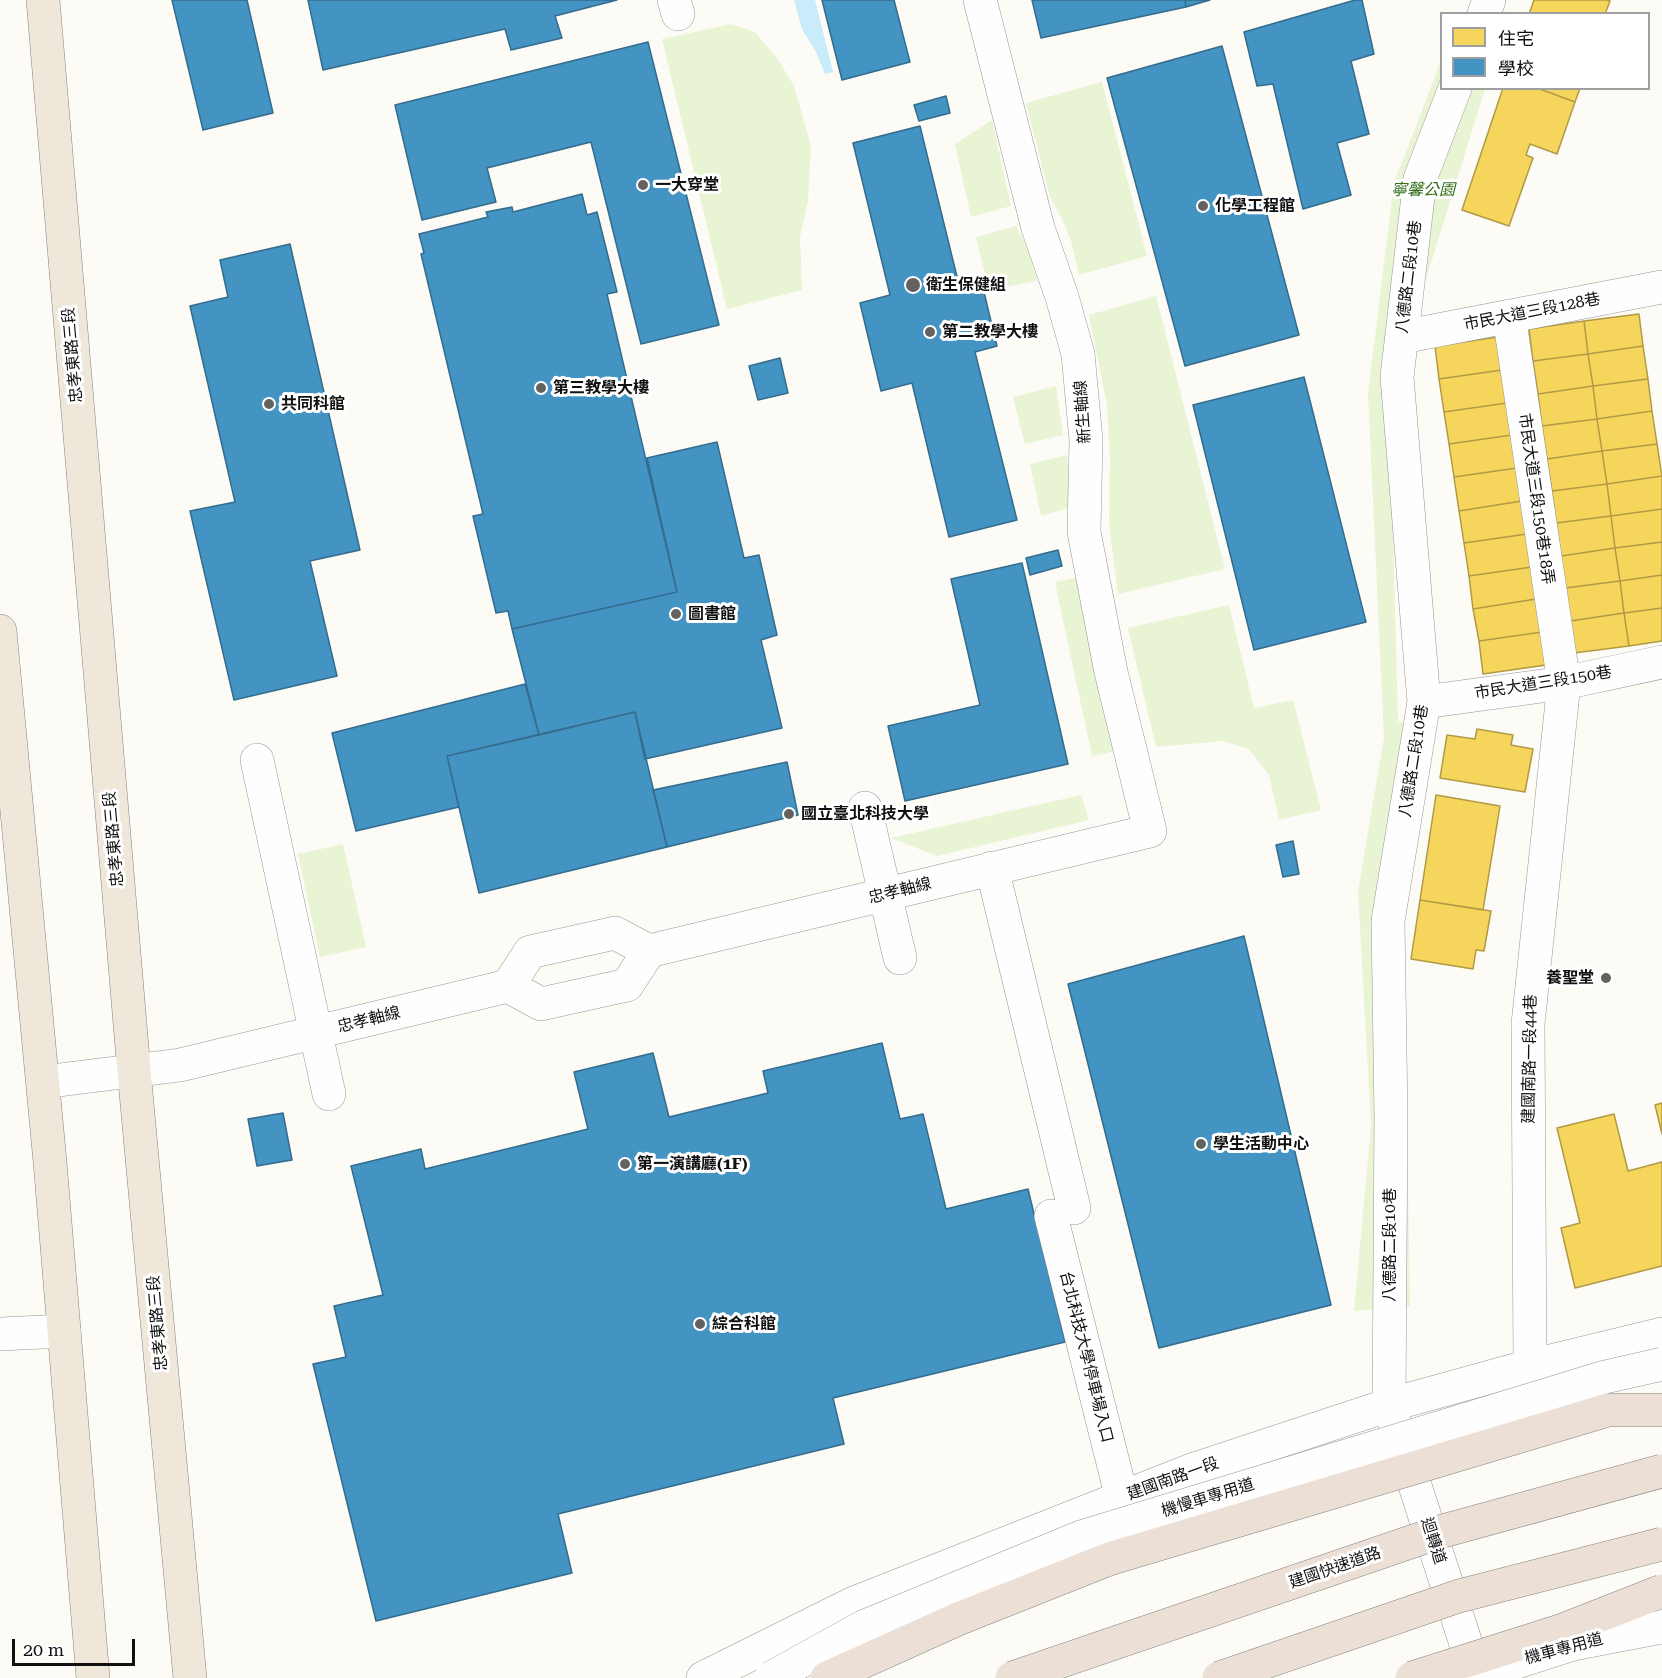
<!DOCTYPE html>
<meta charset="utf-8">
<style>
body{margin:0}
#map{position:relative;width:1662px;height:1678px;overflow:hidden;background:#fcfbf6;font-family:"Roboto Serif","Noto Sans TC",serif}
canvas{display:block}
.legend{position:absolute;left:1440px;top:12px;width:210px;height:78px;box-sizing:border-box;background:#fff;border:2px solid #9f9f9f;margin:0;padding:8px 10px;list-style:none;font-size:18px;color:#101010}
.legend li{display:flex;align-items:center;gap:12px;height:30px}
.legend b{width:30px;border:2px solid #9f9f9f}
.scale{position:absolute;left:12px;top:1639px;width:123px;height:27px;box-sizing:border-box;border:3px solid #101010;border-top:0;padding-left:8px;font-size:18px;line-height:21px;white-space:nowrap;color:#101010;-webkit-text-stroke:4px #fff;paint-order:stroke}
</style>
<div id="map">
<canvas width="1662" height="1678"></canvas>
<ul class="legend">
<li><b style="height:16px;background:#f6d55c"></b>住宅</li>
<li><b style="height:16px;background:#4393c3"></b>學校</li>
</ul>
<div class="scale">20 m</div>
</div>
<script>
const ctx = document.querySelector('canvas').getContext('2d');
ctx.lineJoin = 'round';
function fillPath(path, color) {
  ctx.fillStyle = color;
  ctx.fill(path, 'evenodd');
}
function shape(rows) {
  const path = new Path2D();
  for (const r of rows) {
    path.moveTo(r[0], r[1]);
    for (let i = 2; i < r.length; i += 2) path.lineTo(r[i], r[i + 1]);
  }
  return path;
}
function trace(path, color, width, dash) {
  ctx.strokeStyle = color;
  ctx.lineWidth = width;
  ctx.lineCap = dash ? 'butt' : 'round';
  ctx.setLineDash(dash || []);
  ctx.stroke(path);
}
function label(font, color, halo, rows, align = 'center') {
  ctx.font = font + ' "Roboto Serif","Noto Sans TC",serif';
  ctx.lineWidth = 6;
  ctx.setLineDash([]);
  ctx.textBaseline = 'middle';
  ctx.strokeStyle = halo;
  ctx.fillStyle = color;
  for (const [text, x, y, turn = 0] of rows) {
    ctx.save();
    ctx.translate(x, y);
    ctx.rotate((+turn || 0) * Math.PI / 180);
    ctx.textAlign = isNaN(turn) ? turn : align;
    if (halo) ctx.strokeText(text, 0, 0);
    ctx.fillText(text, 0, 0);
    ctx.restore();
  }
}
fillPath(shape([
 [731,24,755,32,777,58,794,86,811,146,808,201,800,237,802,290,727,309,662,39],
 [1441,61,1442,88,1485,89,1426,279,1399,279,1389,383,1398,721,1426,730,1397,931,1408,1186,1410,1306,1354,1311,1371,1126,1358,891,1384,738,1368,393,1394,183],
 [1102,82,1147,256,1079,275,1071,241,1062,219,1050,197,1026,103],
 [992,120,1011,206,971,217,955,144],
 [1016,226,1028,249,1037,281,989,290,976,237],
 [1156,296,1225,569,1118,594,1109,524,1110,456,1107,405,1089,315],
 [1056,386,1063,435,1025,444,1013,397],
 [1067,455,1071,507,1041,516,1030,464],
 [1079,577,1116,751,1092,756,1055,582],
 [1229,605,1254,708,1293,700,1321,810,1279,820,1269,775,1249,749,1223,741,1156,747,1128,628],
 [1081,795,1089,820,937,856,891,838],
 [343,844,366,947,320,957,298,854]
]), '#e8f4d4');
fillPath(shape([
 [794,0,815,0,833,72,825,74,816,52,802,29]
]), '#c9ecfa');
const homes = shape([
 [1534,0,1607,0,1610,1,1605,14,1529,14,1534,0],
 [1503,88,1537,88,1575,102,1557,154,1530,144,1526,155,1533,158,1509,226,1462,210,1503,88],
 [1537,88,1580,88,1575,102,1537,88],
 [1639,314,1643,346,1588,354,1584,321,1639,314],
 [1584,321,1588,354,1533,361,1529,329,1584,321],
 [1498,337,1502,370,1439,379,1435,346,1498,337],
 [1643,346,1648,379,1593,386,1588,354,1643,346],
 [1588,354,1593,386,1538,394,1533,361,1588,354],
 [1502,370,1507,403,1444,412,1439,379,1502,370],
 [1648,379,1652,411,1597,419,1593,386,1648,379],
 [1593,386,1597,419,1542,426,1538,394,1593,386],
 [1507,403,1512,435,1449,444,1444,412,1507,403],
 [1652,411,1657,444,1602,451,1597,419,1652,411],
 [1597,419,1602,451,1547,459,1542,426,1597,419],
 [1512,435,1517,468,1454,477,1449,444,1512,435],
 [1657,444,1662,476,1607,484,1602,451,1657,444],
 [1602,451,1607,484,1552,491,1547,459,1602,451],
 [1517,468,1522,501,1459,511,1454,477,1517,468],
 [1662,476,1662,509,1611,516,1607,484,1662,476],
 [1607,484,1611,516,1556,523,1552,491,1607,484],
 [1522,501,1527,534,1464,543,1459,511,1522,501],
 [1662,509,1662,542,1615,548,1611,516,1662,509],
 [1611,516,1615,548,1561,556,1556,523,1611,516],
 [1527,534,1532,567,1469,576,1464,543,1527,534],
 [1662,542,1662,575,1620,581,1615,548,1662,542],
 [1615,548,1620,581,1565,588,1561,556,1615,548],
 [1532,567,1536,599,1473,609,1469,576,1532,567],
 [1662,575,1662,608,1624,613,1620,581,1662,575],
 [1620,581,1624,613,1570,621,1565,588,1620,581],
 [1536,599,1542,632,1479,641,1473,609,1536,599],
 [1662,608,1662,641,1629,646,1624,613,1662,608],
 [1624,613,1629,646,1574,653,1570,621,1624,613],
 [1542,632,1546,665,1483,674,1479,641,1542,632],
 [1477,729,1513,735,1511,745,1533,749,1525,792,1440,778,1447,735,1475,739,1477,729],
 [1436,795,1500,806,1483,910,1420,900,1436,795],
 [1420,900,1491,911,1484,951,1476,950,1473,969,1411,959,1420,900],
 [1662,1103,1662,1134,1655,1105,1662,1103],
 [1614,1114,1628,1171,1662,1162,1662,1266,1575,1288,1561,1228,1580,1223,1557,1128,1614,1114]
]);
fillPath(homes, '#f6d55c');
trace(homes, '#b19a45', 1.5);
const schools = shape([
 [172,0,247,0,273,113,203,130,172,0],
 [308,0,617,0,555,16,562,38,511,50,505,29,323,70,308,0],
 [822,0,894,0,910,62,842,80,822,0],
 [1032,0,1185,0,1186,7,1041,38,1032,0],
 [1185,0,1210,0,1186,7,1185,0],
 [1355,0,1362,0,1374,54,1351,61,1369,134,1337,143,1351,195,1303,209,1273,84,1257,86,1244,32,1355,0],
 [648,42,719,325,641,344,591,142,487,168,496,202,422,220,395,105,648,42],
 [1222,46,1299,335,1185,366,1107,78,1222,46],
 [946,96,950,113,919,121,914,105,946,96],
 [920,126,961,293,983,288,997,346,975,352,1017,520,949,537,912,383,881,391,860,303,890,295,853,143,920,126],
 [582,194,587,215,597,212,617,292,607,294,677,592,512,629,508,611,496,613,473,516,483,514,421,254,424,253,419,234,488,217,486,212,512,207,513,212,582,194],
 [290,244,360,550,310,561,337,676,234,700,190,511,235,502,190,306,228,297,220,260,290,244],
 [780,358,788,393,758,400,749,366,780,358],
 [1304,377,1366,622,1254,650,1193,405,1304,377],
 [717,442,744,558,759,555,777,635,761,640,782,728,645,759,635,712,539,735,512,629,677,592,647,458,717,442],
 [1058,550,1062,566,1030,575,1026,558,1058,550],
 [1022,563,1068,764,905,801,888,726,980,705,951,579,1022,563],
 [525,684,539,735,447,756,459,807,356,831,332,733,525,684],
 [635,712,667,847,479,893,447,756,635,712],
 [787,762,798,815,667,847,653,790,787,762],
 [1293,841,1299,874,1283,877,1276,845,1293,841],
 [1244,936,1331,1305,1159,1348,1068,984,1244,936],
 [882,1043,900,1119,923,1114,946,1209,1028,1189,1065,1342,833,1398,844,1444,558,1514,572,1573,376,1621,313,1364,346,1357,334,1306,383,1295,351,1166,421,1149,425,1169,588,1129,574,1072,653,1053,669,1117,768,1093,763,1071,882,1043],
 [283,1113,292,1160,257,1166,248,1119,283,1113]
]);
fillPath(schools, '#4393c3');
trace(schools, '#346c8d', 1.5);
const minor = shape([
 [674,0,678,14],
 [1484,14,1489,0],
 [1455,88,1420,179,1397,377,1424,702,1388,921,1391,1117,1389,1405,1477,1678],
 [1509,316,1564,683,1528,1024,1530,1366],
 [1402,337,1662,287],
 [1424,702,1564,683,1662,662],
 [257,760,329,1094],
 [865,808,900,958],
 [992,868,1074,1208],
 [508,986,541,1004,627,985,649,951],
 [43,1082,180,1065,508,986,530,952,615,933,649,951,1150,831,1111,672,1084,532,1086,440,1078,354,1062,297,1038,228,980,0],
 [1051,1216,1122,1498],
 [0,1334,64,1331],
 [703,1678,854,1603,1189,1471,1389,1405,1530,1366,1662,1334]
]);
const major = shape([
 [43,0,134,1071,190,1678],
 [0,631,50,1162,93,1678]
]);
trace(minor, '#969694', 34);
trace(major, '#848381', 34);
trace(minor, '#fffefe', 33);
trace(major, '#eee7da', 33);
const minorBridge = shape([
 [771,1678,863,1627,1081,1537,1605,1377,1662,1364],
 [1467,1678,1573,1644,1662,1627]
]);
const highwayBridge = shape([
 [827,1678,958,1619,1109,1559,1608,1410,1662,1410],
 [1012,1678,1443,1531,1662,1471],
 [1219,1678,1459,1596,1662,1544],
 [1412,1678,1560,1631,1662,1591]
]);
trace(minorBridge, '#969694', 34, []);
trace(highwayBridge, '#848381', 34, []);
trace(minorBridge, '#fffefe', 33);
trace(highwayBridge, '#ebdfd6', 33);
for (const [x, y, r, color] of [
 [643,185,6,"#636260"],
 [1203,206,6,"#636260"],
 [913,285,8,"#636260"],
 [930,332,6,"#636260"],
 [541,388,6,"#636260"],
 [269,404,6,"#636260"],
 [676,614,6,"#636260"],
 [789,814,6,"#636260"],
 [1606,978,6,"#636260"],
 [1201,1144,6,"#636260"],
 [625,1164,6,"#636260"],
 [700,1324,6,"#636260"]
]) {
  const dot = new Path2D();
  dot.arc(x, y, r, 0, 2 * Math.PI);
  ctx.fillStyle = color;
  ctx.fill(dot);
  trace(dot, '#fff', 2);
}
label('bold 16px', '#101010', '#fff', [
 ["一大穿堂",655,185],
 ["化學工程館",1215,206],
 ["衛生保健組",926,285],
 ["第二教學大樓",942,332],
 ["第三教學大樓",553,388],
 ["共同科館",281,404],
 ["圖書館",688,614],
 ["國立臺北科技大學",801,814],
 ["養聖堂",1594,978,"right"],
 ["學生活動中心",1213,1144],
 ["第一演講廳(1F)",637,1164],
 ["綜合科館",712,1324]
], 'left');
label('italic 16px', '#316f19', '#fff', [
 ["寧馨公園",1423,190]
]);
label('16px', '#101010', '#fff', [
 ["八德路二段10巷",1409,277,-83],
 ["市民大道三段128巷",1532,312,-11],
 ["忠孝東路三段",73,355,-95],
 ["新生軸線",1083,412,-94],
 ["市民大道三段150巷18弄",1536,499,82],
 ["市民大道三段150巷",1543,683,-9],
 ["八德路二段10巷",1414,761,-81],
 ["忠孝東路三段",114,839,-95],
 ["忠孝軸線",900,891,-14],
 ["忠孝軸線",369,1020,-14],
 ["建國南路一段44巷",1530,1059,-89],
 ["八德路二段10巷",1390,1245,-90],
 ["忠孝東路三段",158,1323,-95],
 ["台北科技大學停車場入口",1086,1357,76],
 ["建國南路一段",1173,1479,-20],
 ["機慢車專用道",1208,1498,-17],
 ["迴轉道",1433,1541,72],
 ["建國快速道路",1335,1568,-19],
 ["機車專用道",1564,1649,-15]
]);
</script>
